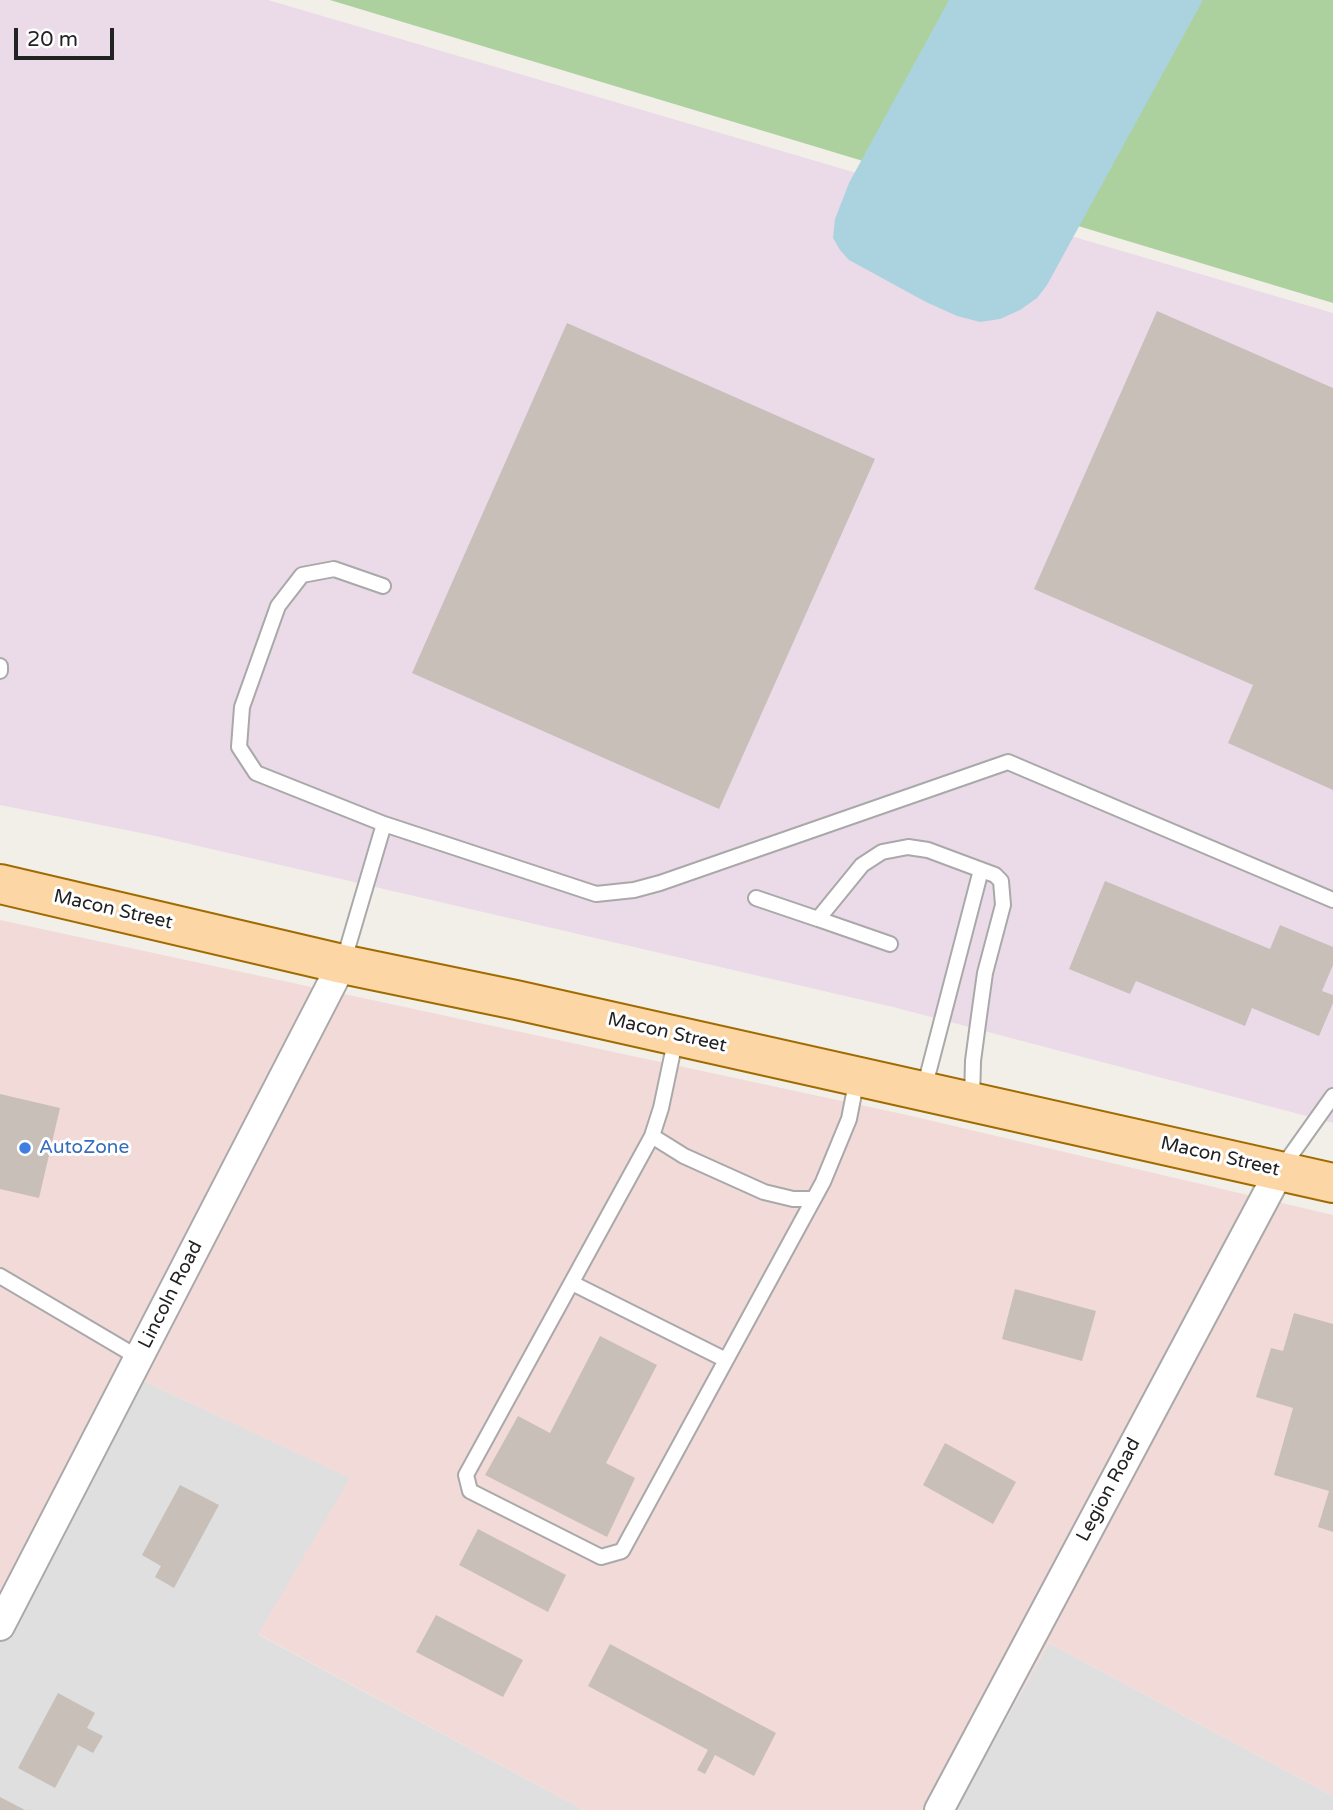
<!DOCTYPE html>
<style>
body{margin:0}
#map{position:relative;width:1333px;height:1810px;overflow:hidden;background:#f2efe9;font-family:"Varela Round",sans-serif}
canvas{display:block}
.scale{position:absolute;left:14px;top:28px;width:100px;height:32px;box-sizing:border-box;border:4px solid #222;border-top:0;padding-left:9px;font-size:21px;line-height:24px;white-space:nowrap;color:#222;-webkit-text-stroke:5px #fff;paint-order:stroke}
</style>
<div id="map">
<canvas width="1333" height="1810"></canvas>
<div class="scale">20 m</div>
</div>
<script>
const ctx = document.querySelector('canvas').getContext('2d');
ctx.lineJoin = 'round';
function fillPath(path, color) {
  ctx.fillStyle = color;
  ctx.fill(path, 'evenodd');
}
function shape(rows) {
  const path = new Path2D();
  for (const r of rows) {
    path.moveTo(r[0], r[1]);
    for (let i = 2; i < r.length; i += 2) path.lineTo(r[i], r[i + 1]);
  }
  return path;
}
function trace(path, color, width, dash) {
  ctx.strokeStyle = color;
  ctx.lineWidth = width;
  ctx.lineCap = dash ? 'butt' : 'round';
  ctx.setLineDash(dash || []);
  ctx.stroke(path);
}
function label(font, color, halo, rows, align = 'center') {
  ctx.font = font + ' "Varela Round",sans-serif';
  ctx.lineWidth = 6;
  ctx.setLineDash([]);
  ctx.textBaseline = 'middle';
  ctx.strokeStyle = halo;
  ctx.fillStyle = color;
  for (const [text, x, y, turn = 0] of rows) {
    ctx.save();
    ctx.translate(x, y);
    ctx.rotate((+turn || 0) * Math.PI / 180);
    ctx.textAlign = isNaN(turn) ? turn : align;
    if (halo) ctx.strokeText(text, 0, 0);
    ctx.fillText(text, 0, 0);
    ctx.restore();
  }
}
fillPath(shape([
 [120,1370,351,1478,259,1635,584,1810,0,1810,0,1599],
 [1049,1643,1333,1796,1333,1810,955,1810]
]), '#e0dfdf');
fillPath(shape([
 [0,920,907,1115,1333,1215,1333,1796,1049,1643,954,1810,584,1810,258,1634,350,1478,120,1370,0,1599]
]), '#f2dad9');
fillPath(shape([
 [0,0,268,0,1333,313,1333,1123,897,1008,151,835,0,805]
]), '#ebdbe8');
fillPath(shape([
 [330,0,1333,0,1333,303]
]), '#add19e');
fillPath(shape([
 [949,0,1203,0,1047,285,1037,298,1020,310,1000,319,980,322,957,316,926,302,849,260,840,250,833,238,835,219,849,183]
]), '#aad3df');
fillPath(shape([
 [1157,311,1333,388,1333,790,1228,743,1253,685,1034,589],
 [567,323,875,459,719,809,412,673],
 [1105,881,1270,949,1280,925,1333,947,1333,965,1322,991,1333,995,1333,1003,1319,1036,1252,1008,1245,1026,1136,981,1130,994,1069,969],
 [0,1094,60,1108,39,1198,0,1189],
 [1015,1289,1096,1311,1082,1361,1002,1339],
 [1294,1313,1333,1324,1333,1532,1318,1527,1329,1491,1274,1475,1293,1408,1256,1397,1271,1348,1283,1351],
 [600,1336,657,1365,606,1463,635,1478,607,1537,485,1475,518,1416,550,1433],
 [945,1443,1016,1482,993,1524,923,1485],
 [180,1485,219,1505,174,1588,155,1577,161,1566,142,1555],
 [478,1529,566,1575,548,1612,459,1565],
 [436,1615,523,1660,503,1697,416,1652],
 [610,1644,776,1733,754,1776,715,1755,705,1774,697,1770,708,1750,588,1686],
 [58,1693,95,1713,87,1728,103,1736,93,1753,78,1745,55,1788,18,1768],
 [0,1797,25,1810,0,1810]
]), '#c7bfb8');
const lane = shape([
 [0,666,0,671],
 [384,824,596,894,634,890,660,883,1008,762,1333,900],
 [756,898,818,919,862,865,882,852,908,847,928,850,995,875,1001,881,1003,905,985,973,979,1016,973,1061,972,1100],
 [818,919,890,944],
 [343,963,384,824,256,773,239,747,242,707,278,606,302,575,334,569,383,586],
 [676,1037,661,1108,652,1136,466,1475,470,1491,601,1557,622,1551,823,1182,849,1119,857,1078],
 [924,1089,981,870],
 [652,1136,684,1156,764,1192,793,1199,813,1199],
 [1281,1169,1333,1096],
 [0,1276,139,1358],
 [572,1283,726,1360]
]);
const street = shape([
 [0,1626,342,964],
 [939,1810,1280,1170]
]);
const primary = shape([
 [0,884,342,964,516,1000,1333,1183]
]);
trace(lane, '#a9a9a9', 18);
trace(street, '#a9a9a9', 32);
trace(primary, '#a06b00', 42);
trace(lane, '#fff', 14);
trace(street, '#fff', 28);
trace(primary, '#fcd6a4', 38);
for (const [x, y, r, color] of [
 [25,1148,7,"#3f7fe0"]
]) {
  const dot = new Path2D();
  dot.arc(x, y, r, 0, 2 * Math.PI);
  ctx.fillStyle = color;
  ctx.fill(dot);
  trace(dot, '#fff', 2.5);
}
label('19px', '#222', '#fff', [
 ["Macon Street",113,910,13],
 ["Macon Street",667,1033,13],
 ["Macon Street",1220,1157,13],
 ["Lincoln Road",171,1295,-63],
 ["Legion Road",1109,1490,-62]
]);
label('19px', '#366cbe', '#fff', [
 ["AutoZone",39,1148]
], 'left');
</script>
